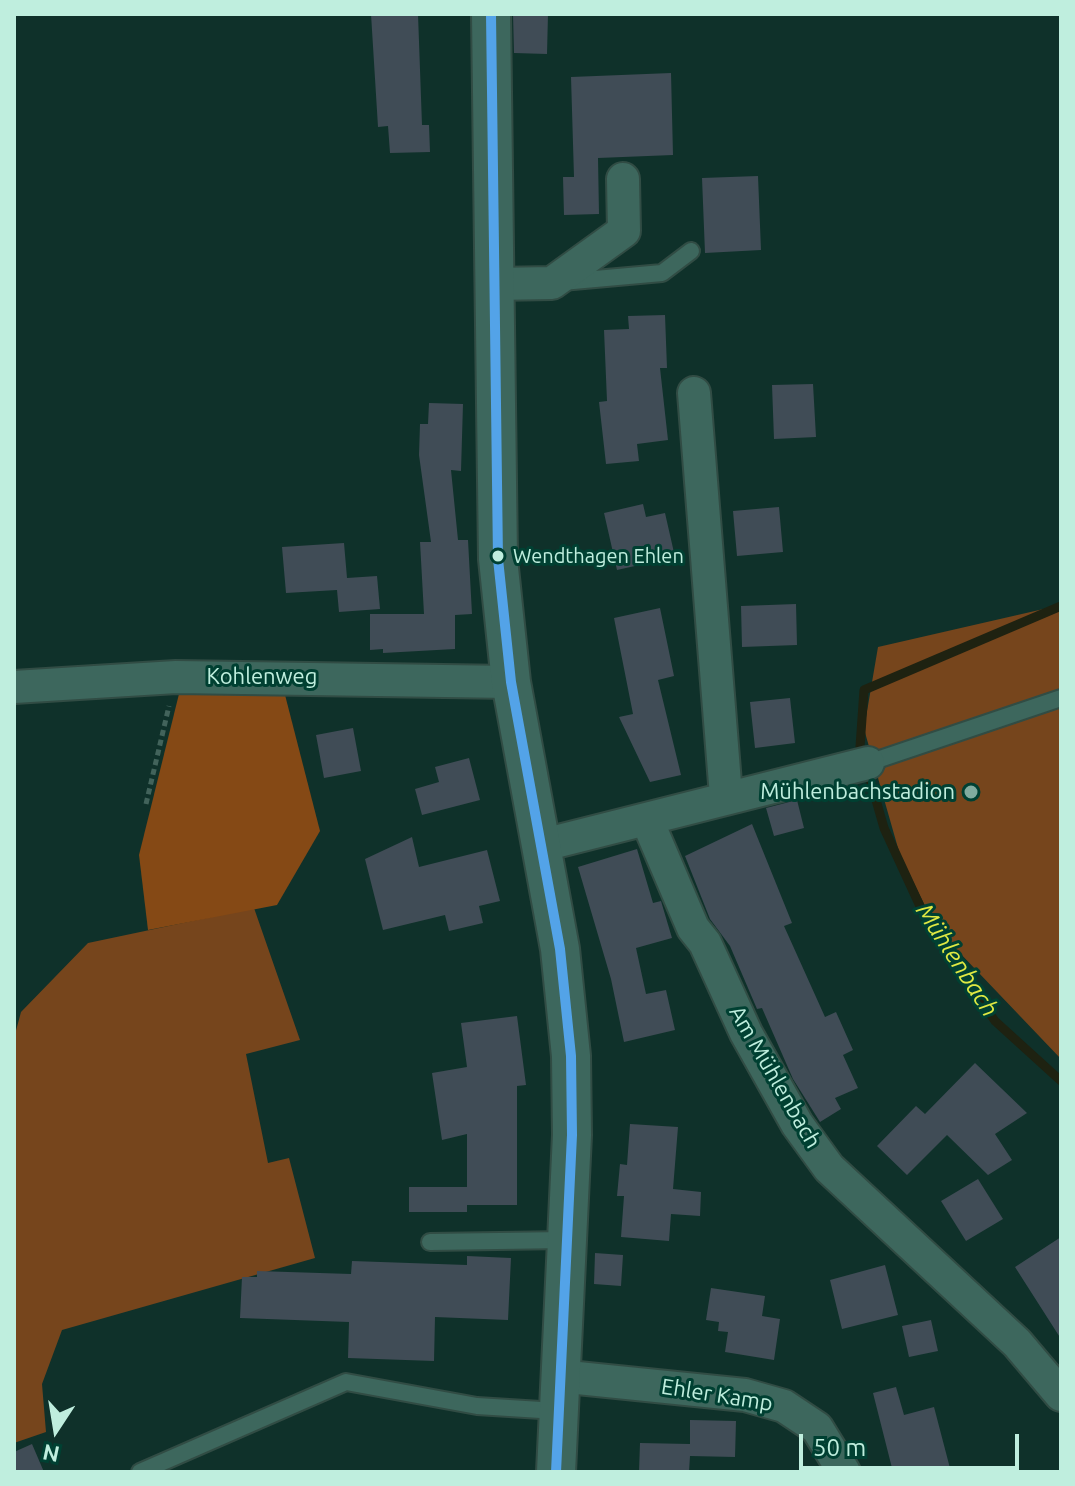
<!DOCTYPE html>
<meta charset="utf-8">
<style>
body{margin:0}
#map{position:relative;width:1075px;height:1486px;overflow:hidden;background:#0f312a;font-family:Ubuntu,sans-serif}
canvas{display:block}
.frame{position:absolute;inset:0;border:16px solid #bfeede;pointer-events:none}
.north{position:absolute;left:16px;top:1390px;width:80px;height:80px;-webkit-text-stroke:6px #004032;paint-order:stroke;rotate:192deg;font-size:22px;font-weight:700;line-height:32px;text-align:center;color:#bfeede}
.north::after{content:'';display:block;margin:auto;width:28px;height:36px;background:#bfeede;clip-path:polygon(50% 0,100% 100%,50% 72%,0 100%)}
.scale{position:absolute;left:799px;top:1434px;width:220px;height:36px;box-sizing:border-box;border:4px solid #bfeede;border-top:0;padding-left:10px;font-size:24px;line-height:28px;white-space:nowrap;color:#bfeede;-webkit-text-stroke:6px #004032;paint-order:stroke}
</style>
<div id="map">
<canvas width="1075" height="1486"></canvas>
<div class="frame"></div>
<div class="north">N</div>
<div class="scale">50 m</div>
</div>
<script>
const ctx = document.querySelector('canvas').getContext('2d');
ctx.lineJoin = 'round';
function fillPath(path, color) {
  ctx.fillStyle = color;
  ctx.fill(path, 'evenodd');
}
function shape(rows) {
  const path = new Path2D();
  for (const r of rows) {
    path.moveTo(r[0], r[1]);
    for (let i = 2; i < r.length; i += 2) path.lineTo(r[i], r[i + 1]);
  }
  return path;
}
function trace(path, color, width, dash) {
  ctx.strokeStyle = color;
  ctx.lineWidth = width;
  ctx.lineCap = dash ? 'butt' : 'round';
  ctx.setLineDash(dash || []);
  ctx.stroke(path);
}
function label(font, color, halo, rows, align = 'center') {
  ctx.font = font + ' Ubuntu,sans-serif';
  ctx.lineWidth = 6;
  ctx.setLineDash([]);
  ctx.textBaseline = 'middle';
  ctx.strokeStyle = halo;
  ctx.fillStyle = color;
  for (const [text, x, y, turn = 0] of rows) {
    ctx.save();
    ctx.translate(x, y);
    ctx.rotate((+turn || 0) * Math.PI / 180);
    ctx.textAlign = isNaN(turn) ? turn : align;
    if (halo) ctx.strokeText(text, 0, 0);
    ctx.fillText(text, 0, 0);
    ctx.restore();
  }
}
fillPath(shape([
 [1061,605,1061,1059,936,928,900,855,864,729,878,647],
 [254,908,300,1040,246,1054,268,1163,289,1158,315,1258,62,1330,42,1384,46,1432,14,1443,14,1038,21,1012,88,943]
]), '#76451c');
fillPath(shape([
 [284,691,320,831,277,905,148,930,139,855,179,694]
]), '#854915');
trace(shape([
 [860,747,864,690,1061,606],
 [868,772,884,828,931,930,995,1021,1061,1081]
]), '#1e2211', 9);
fillPath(shape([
 [371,14,418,14,422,125,429,125,430,152,390,153,388,126,378,127],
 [513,14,548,14,547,54,514,53],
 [671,73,673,155,598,158,599,214,564,215,563,177,574,177,571,77],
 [758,176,761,250,705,253,702,178],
 [665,315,667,368,660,368,668,440,637,444,639,461,606,464,599,402,607,401,604,330,629,329,628,316],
 [813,384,816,437,774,439,772,385],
 [429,403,463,404,461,471,451,470,458,540,468,540,472,614,455,615,455,649,383,653,383,649,370,650,370,614,424,614,420,542,431,542,419,455,420,424,428,424],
 [643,504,646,517,665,513,675,557,617,570,604,513],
 [779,507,783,552,737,556,733,511],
 [344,543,347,578,377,576,380,609,339,612,337,590,286,593,282,547],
 [796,604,797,645,742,647,741,606],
 [660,608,674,676,658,680,681,775,650,782,619,717,633,714,614,618],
 [790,698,795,743,755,748,750,702],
 [353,728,361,771,324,778,316,735],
 [469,758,480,800,422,815,415,789,439,782,435,767],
 [797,800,804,828,774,836,766,808],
 [752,824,792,923,784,926,825,1017,836,1012,853,1050,843,1055,858,1088,835,1098,841,1109,820,1122,793,1079,762,1008,757,1009,730,946,710,919,685,856],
 [412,837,419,867,487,850,500,901,479,906,483,923,449,931,445,915,383,930,365,859],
 [637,849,653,903,661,901,672,938,636,948,646,994,666,990,675,1030,624,1042,611,979,578,867],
 [517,1016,526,1085,517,1086,517,1205,467,1205,467,1212,409,1212,409,1187,467,1187,467,1134,442,1140,432,1073,467,1067,461,1023],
 [975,1063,1027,1113,995,1134,1012,1160,988,1175,947,1135,907,1175,877,1146,916,1106,925,1114],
 [630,1124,678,1127,673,1189,701,1192,700,1216,671,1214,669,1241,621,1237,624,1196,617,1196,620,1164,627,1165],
 [978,1179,1003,1219,966,1241,941,1201],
 [1061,1237,1061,1339,1015,1267],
 [595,1253,623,1255,621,1286,594,1284],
 [467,1256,511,1258,508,1320,435,1317,434,1361,348,1358,349,1322,240,1318,242,1277,257,1277,257,1271,351,1274,352,1261,467,1265],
 [885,1265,898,1315,842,1329,830,1280],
 [711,1288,765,1296,762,1316,780,1319,774,1360,725,1352,728,1332,718,1331,719,1322,706,1320],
 [931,1320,938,1351,909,1357,902,1326],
 [896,1387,904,1415,934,1407,951,1472,893,1472,873,1393],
 [690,1420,736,1421,735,1457,690,1456,689,1472,639,1472,640,1443,690,1444],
 [32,1444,44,1472,14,1472,14,1452]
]), '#404c56');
const service = shape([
 [562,282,662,273,691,251],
 [868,763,1061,698],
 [430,1242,566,1240],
 [140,1472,346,1382,477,1406,557,1411]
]);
const minor = shape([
 [494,284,552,283,624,231,623,179],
 [694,393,726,796],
 [14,687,176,677,511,682],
 [647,820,693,928,705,943,746,1033,797,1124,829,1168,1017,1343,1061,1395],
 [543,845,868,763],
 [558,1376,745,1395,784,1406,817,1428,844,1472]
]);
const tertiary = shape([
 [491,14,498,559,511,682,560,949,571,1056,572,1135,556,1472]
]);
trace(service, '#314c44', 20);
trace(minor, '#314c44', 36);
trace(tertiary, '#314c44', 42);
trace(shape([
 [146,804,169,706]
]), '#42635b', 5, [6, 4]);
trace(service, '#3d675d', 16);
trace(minor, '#3d675d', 32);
trace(tertiary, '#3d675d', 38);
trace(shape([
 [491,14,498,559,511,682,560,949,571,1056,572,1135,556,1472]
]), '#53a3e8', 10);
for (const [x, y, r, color] of [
 [498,556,7,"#bfeede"],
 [971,792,8,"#81ac9f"]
]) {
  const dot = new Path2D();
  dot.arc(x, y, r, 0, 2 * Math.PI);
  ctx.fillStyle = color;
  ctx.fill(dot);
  trace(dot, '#004032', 3);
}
label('20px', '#bfeede', '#004032', [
 ["Wendthagen Ehlen",513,556]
], 'left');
label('22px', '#bfeede', '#004032', [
 ["Kohlenweg",262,677],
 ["Am Mühlenbach",775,1077,60],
 ["Ehler Kamp",717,1395,9]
]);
label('22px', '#bfeede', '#004032', [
 ["Mühlenbachstadion",955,792]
], 'right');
label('italic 24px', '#dfe943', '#004032', [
 ["Mühlenbach",957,960,57]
]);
</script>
